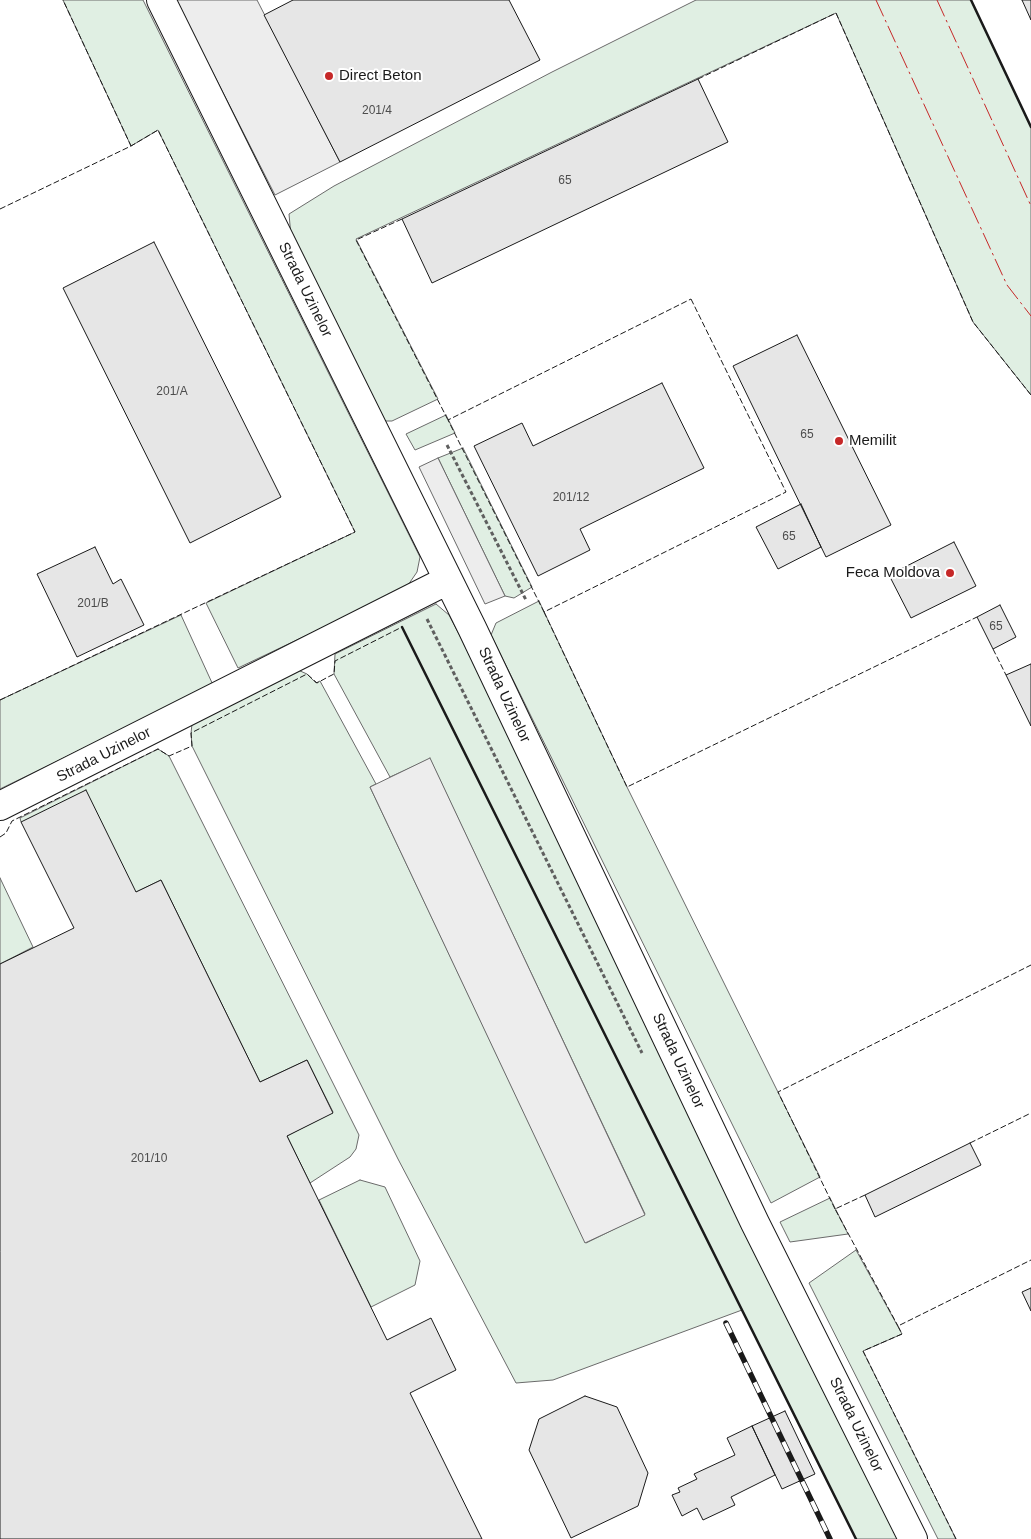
<!DOCTYPE html>
<style>
body{margin:0}
canvas{display:block;background:#fff}
</style>
<canvas width="1031" height="1539"></canvas>
<script>
const ctx = document.querySelector('canvas').getContext('2d');
ctx.lineJoin = 'round';
function fillPath(path, color) {
  ctx.fillStyle = color;
  ctx.fill(path, 'evenodd');
}
function shape(rows) {
  const path = new Path2D();
  for (const r of rows) {
    path.moveTo(r[0], r[1]);
    for (let i = 2; i < r.length; i += 2) path.lineTo(r[i], r[i + 1]);
  }
  return path;
}
function trace(path, color, width, dash) {
  ctx.strokeStyle = color;
  ctx.lineWidth = width;
  ctx.lineCap = dash ? 'butt' : 'round';
  ctx.setLineDash(dash || []);
  ctx.stroke(path);
}
function label(font, color, halo, rows, align = 'center') {
  ctx.font = font + ' Arial,sans-serif';
  ctx.lineWidth = 4;
  ctx.setLineDash([]);
  ctx.textBaseline = 'middle';
  ctx.strokeStyle = halo;
  ctx.fillStyle = color;
  for (const [text, x, y, turn = 0] of rows) {
    ctx.save();
    ctx.translate(x, y);
    ctx.rotate((+turn || 0) * Math.PI / 180);
    ctx.textAlign = isNaN(turn) ? turn : align;
    if (halo) ctx.strokeText(text, 0, 0);
    ctx.fillText(text, 0, 0);
    ctx.restore();
  }
}
const green = shape([
 [63,0,143,0,420,557,417,572,406,588,238,668,206,603,355,532,158,130,131,146,63,0],
 [696,0,971,0,1031,127,1031,395,973,322,836,13,356,239,438,399,392,421,385,421,379,411,291,236,289,214,334,186,552,72,696,0],
 [446,415,455,433,415,450,406,434,446,415],
 [463,448,532,587,514,598,505,596,438,458,463,448],
 [539,601,627,787,820,1177,771,1203,491,635,496,623,539,601],
 [436,604,449,615,460,636,903,1539,856,1539,742,1310,553,1380,516,1383,398,1159,192,746,191,733,192,724,298,670,307,674,316,683,320,681,376,784,370,787,586,1243,645,1214,430,759,390,777,334,674,335,654,436,604],
 [181,615,213,685,0,789,0,700,181,615],
 [158,749,169,756,359,1135,356,1149,350,1157,310,1183,287,1136,333,1112,307,1060,260,1082,161,880,136,892,21,822,20,818,158,749],
 [0,878,33,947,0,964,0,878],
 [360,1180,385,1187,420,1261,415,1285,371,1307,319,1200,360,1180],
 [830,1198,848,1234,790,1242,780,1222,830,1198],
 [856,1250,902,1334,863,1351,956,1539,938,1539,809,1283,856,1250]
]);
fillPath(green, '#e0efe3');
trace(green, '#6a6a6a', 1);
const parking = shape([
 [176,0,257,0,340,162,275,195,176,0],
 [438,458,505,596,485,604,419,467,438,458],
 [430,758,645,1215,585,1243,370,787,430,758]
]);
fillPath(parking, '#ededed');
trace(parking, '#6a6a6a', 1);
const building = shape([
 [293,0,509,0,540,60,340,162,264,15,293,0],
 [1022,0,1031,0,1031,20,1022,0],
 [698,79,728,142,432,283,402,219,698,79],
 [154,242,281,497,190,543,63,288,154,242],
 [797,335,891,525,826,557,733,366,797,335],
 [662,383,704,468,580,529,590,550,538,576,474,446,522,423,533,446,662,383],
 [801,504,821,547,778,569,756,527,801,504],
 [954,542,976,586,911,618,889,575,954,542],
 [95,547,113,584,121,579,144,625,77,657,37,574,95,547],
 [1000,605,1016,637,993,649,977,617,1000,605],
 [1031,664,1031,726,1006,675,1031,664],
 [86,790,136,892,161,880,260,1082,307,1060,333,1113,287,1136,387,1340,431,1318,456,1370,410,1393,482,1539,0,1539,0,964,74,928,21,822,86,790],
 [970,1143,981,1165,875,1217,865,1195,970,1143],
 [1031,1288,1031,1311,1022,1292,1031,1288],
 [585,1396,617,1407,648,1473,638,1506,571,1538,529,1450,539,1419,585,1396],
 [785,1411,815,1474,782,1489,752,1426,785,1411],
 [752,1426,775,1475,731,1497,735,1505,703,1520,697,1508,682,1516,672,1495,680,1492,678,1488,697,1479,694,1474,735,1455,727,1438,752,1426]
]);
fillPath(building, '#e6e6e6');
trace(building, '#1a1a1a', 1);
const minor = shape([
 [161,0,472,628,755,1223,913,1539],
 [0,806,448,580]
]);
trace(minor, '#1a1a1a', 30);
trace(shape([
 [447,445,526,600],
 [427,619,642,1053]
]), '#5f5f5f', 3, [4, 2.5]);
trace(minor, '#fff', 28);
const rail = shape([
 [726,1323,830,1539]
]);
trace(rail, '#1a1a1a', 5.5);
trace(rail, '#fff', 4, [11]);
trace(shape([
 [698,79,836,13,973,322,1031,395],
 [0,209,131,146,63,0],
 [402,219,356,240,448,420],
 [691,299,786,492,544,612,448,420,691,299],
 [544,612,627,787,977,617],
 [993,649,1006,675],
 [0,700,355,532,158,130,131,146],
 [0,837,6,833,12,821,158,749,169,756,192,746,191,733,307,674,317,683,328,677,334,674,335,661,402,627],
 [970,1143,1031,1113],
 [865,1195,835,1209,898,1326],
 [835,1209,778,1092,1031,965],
 [956,1539,863,1351,902,1334,898,1326,1031,1260]
]), '#1a1a1a', 1, [6, 2.5]);
trace(shape([
 [971,0,1031,127],
 [402,627,856,1539]
]), '#1a1a1a', 2.5);
trace(shape([
 [876,0,1007,285,1031,316],
 [937,0,1031,206]
]), '#c62828', 1, [18, 4, 2.5, 4]);
for (const [x, y, r, color] of [
 [329,76,5,"#c62828"],
 [839,441,5,"#c62828"],
 [950,573,5,"#c62828"]
]) {
  const dot = new Path2D();
  dot.arc(x, y, r, 0, 2 * Math.PI);
  ctx.fillStyle = color;
  ctx.fill(dot);
  trace(dot, '#fff', 2);
}
label('12px', '#4d4d4d', null, [
 ["201/4",377,111],
 ["65",565,181],
 ["201/A",172,392],
 ["65",807,435],
 ["201/12",571,498],
 ["65",789,537],
 ["201/B",93,604],
 ["65",996,627],
 ["201/10",149,1159]
]);
label('15px', '#1a1a1a', '#fff', [
 ["Direct Beton",339,76],
 ["Memilit",849,441],
 ["Feca Moldova",940,573,"right"]
], 'left');
label('15px', '#1a1a1a', '#fff', [
 ["Strada Uzinelor",305,290,64],
 ["Strada Uzinelor",504,695,65],
 ["Strada Uzinelor",104,755,-27],
 ["Strada Uzinelor",678,1061,65],
 ["Strada Uzinelor",856,1425,64]
]);
</script>
